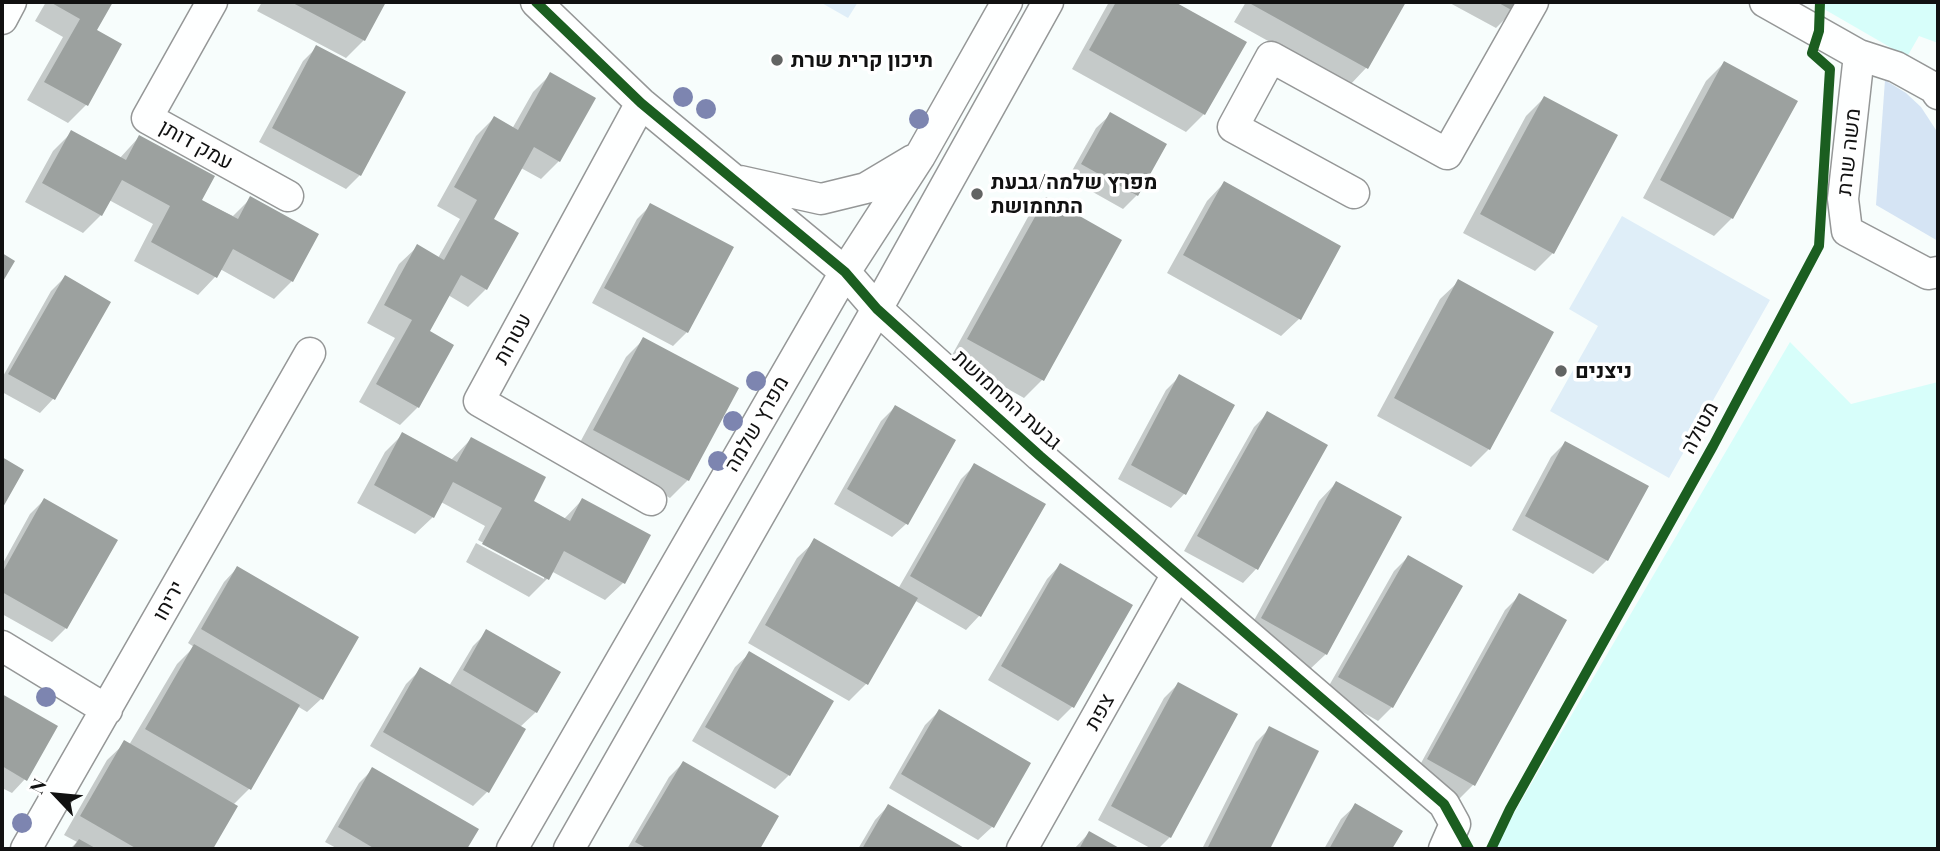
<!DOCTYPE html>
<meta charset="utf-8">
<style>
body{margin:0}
#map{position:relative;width:1940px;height:851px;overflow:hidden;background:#f7fdfc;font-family:"Playfair Display",serif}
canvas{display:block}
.frame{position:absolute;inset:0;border:4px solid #111;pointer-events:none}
.north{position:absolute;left:21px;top:760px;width:70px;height:70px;-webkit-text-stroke:5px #fff;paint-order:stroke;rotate:296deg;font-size:19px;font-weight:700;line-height:28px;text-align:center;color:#111}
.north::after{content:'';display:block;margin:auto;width:24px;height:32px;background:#111;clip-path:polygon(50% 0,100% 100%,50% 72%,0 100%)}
</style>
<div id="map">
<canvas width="1940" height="851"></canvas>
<div class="frame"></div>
<div class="north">N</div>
</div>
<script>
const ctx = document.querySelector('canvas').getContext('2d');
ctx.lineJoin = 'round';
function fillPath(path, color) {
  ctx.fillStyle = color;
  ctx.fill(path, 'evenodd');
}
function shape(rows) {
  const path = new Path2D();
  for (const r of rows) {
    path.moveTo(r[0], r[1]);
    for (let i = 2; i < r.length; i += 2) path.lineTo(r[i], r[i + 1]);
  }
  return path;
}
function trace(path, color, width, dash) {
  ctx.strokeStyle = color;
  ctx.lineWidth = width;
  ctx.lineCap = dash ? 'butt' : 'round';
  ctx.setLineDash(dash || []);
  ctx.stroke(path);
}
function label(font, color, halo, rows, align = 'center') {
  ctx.font = font + ' "Playfair Display",Heebo,serif';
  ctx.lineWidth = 7;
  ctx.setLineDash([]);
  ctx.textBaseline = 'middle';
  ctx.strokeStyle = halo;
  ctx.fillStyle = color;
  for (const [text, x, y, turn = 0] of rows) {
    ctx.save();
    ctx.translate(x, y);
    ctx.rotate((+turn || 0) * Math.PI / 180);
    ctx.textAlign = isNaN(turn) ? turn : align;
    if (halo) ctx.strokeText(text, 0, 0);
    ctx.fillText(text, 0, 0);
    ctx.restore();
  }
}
fillPath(shape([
 [1885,80,1906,93,1921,107,1938,133,1938,241,1876,205]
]), '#d5e4f4');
fillPath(shape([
 [1823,2,1938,2,1938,43,1919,36,1907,57,1824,9],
 [1790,342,1851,404,1938,382,1938,849,1493,849]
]), '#d7fefa');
fillPath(shape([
 [820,2,858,2,848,18],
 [1622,216,1770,300,1669,478,1550,411,1598,326,1569,309]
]), '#dfeef8');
fillPath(shape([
 [46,2,111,2,95,30,120,45,86,105,68,123,27,100,63,37,35,21],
 [262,2,384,2,364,40,346,58,257,11],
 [1109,2,1171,2,1244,42,1204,114,1186,132,1072,69],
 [1246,2,1404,2,1366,68,1349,86,1234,22],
 [1448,2,1518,2,1513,11,1496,28],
 [317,47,360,175,346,189,259,142,303,61],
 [1724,63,1732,218,1714,236,1643,198,1706,81],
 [551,74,559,161,541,179,521,168,492,220,486,289,468,307,448,295,427,332,418,407,400,425,359,402,395,338,367,323,399,264,417,247,438,258,460,219,437,206,476,136,494,118,512,129,533,92],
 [1544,98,1553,253,1535,271,1463,233,1526,116],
 [1110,115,1137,195,1123,209,1068,178,1096,128],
 [71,133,119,159,139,137,200,200,233,216,251,198,292,281,274,299,220,269,215,277,198,295,134,261,153,224,109,200,101,215,83,233,25,202,53,151],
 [1224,183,1299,319,1281,336,1167,273,1207,201],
 [1046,199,1120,241,1042,380,1024,398,951,357,1028,217],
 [651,205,732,248,687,332,673,346,592,303,637,219],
 [65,277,109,302,53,399,40,413,2,392,2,378,51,291],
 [1458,282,1489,449,1471,467,1377,416,1440,299],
 [644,339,688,480,670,498,577,448,626,357],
 [1180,376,1184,494,1171,508,1118,479,1166,390],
 [895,407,906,524,892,537,834,504,881,421],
 [1268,413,1326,445,1256,569,1243,583,1184,551,1254,427],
 [403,434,451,460,471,439,531,502,564,519,582,500,623,583,605,600,551,571,547,579,529,597,466,562,476,543,544,579,544,575,478,540,485,526,441,502,433,517,415,534,357,503,385,452],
 [1565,443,1607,560,1593,574,1512,530,1551,457],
 [975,465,1043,504,979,616,966,630,914,600,867,683,849,701,748,643,797,558,815,541,898,589,961,479],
 [1336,483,1326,654,1308,671,1245,637,1319,501],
 [44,500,66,628,52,642,2,614,2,565,30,514],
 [1408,557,1392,707,1378,721,1326,691,1394,571],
 [1060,565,1131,606,1072,707,1058,721,988,680,1047,579],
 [237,568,321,699,307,712,297,706,249,789,233,805,236,807,211,849,70,849,77,842,64,835,107,760,125,743,129,745,177,664,194,647,188,643,224,582],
 [1519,596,1473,785,1459,799,1415,774,1505,610],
 [487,632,536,712,520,727,524,729,487,792,473,806,370,746,406,684,420,670,449,686,473,646],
 [749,654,789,775,775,789,692,741,735,667],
 [1178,684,1170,837,1158,849,1152,849,1098,820,1164,698],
 [2,696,55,727,25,779,12,793,2,788],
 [939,711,992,827,978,840,889,788,925,725],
 [1270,728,1317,752,1268,849,1202,849,1256,742],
 [683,763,777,817,758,849,627,849,669,777],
 [373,769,477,829,465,849,338,849,325,842,359,783],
 [888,806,963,849,858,849,875,820],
 [1355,806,1400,831,1390,849,1324,849,1341,819],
 [1089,833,1117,849,1074,849]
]), '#0003');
fillPath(shape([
 [50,2,113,2,97,30,122,44,88,106,44,82,80,19],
 [291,2,386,2,365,41],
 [1116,2,1175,2,1247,42,1205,115,1089,50],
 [1252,2,1406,2,1368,69,1251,4],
 [1497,2,1520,2,1515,12],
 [316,45,406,92,361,176,272,128],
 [1724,61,1798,101,1733,219,1660,180],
 [550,72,596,98,560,162,534,147,494,219,519,233,487,290,461,275,430,331,454,345,419,408,376,384,412,320,384,305,417,244,444,260,477,200,454,187,494,116,518,130],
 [1544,96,1618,135,1554,254,1480,214],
 [1110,112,1167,144,1138,196,1081,164],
 [71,130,126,160,139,135,215,176,202,200,238,219,250,196,319,234,293,282,233,249,217,278,151,242,170,206,122,180,102,216,42,183],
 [1224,181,1341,246,1301,320,1183,255],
 [1046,197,1122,240,1044,381,967,339],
 [650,203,734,247,688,333,604,288],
 [2,253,15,261,2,283],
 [65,275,111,302,55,400,8,374],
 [1458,279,1554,332,1490,450,1394,398],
 [643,337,739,388,689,481,593,430],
 [1179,374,1235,405,1186,495,1131,465],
 [895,405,956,440,908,525,847,489],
 [1267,411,1328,445,1258,570,1197,536],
 [402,432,457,462,471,437,546,477,534,501,570,521,582,498,651,535,625,584,564,551,549,580,482,544,502,508,453,482,434,518,374,485],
 [1565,441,1649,486,1608,561,1525,516],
 [2,457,24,470,2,509],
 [974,463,1046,504,981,617,910,576],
 [1336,481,1402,517,1327,655,1261,618],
 [44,498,118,540,67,629,2,592,2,573],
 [814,538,918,598,868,685,765,625],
 [1408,555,1463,586,1393,708,1338,677],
 [1060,563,1133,605,1074,708,1001,666],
 [237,566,359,637,323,700,201,629],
 [1519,593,1567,620,1475,786,1427,759],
 [486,629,561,672,537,713,463,670],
 [194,644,300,705,251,790,145,729],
 [749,651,834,701,790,776,705,727],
 [420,667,526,729,489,793,383,732],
 [1178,682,1238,714,1171,838,1111,806],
 [2,694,58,726,27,781,2,766],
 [939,709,1031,763,994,828,901,774],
 [1269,726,1319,751,1270,849,1207,849],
 [124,740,238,806,213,849,137,849,80,816],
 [683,761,779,816,760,849,648,849,635,842],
 [372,767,479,829,467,849,375,849,338,827],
 [1355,803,1403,831,1392,849,1329,849],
 [888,804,966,849,862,849],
 [1089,831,1121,849,1079,849],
 [79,839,97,849,72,849]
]), '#9ca19f');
const minor = shape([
 [212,2,147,118,288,196],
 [536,2,641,103,845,272,877,309,1040,456,1444,804,1455,824,1444,849],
 [1765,2,1859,55,1896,67,1934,88,1938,94],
 [2,19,11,2],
 [1859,55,1843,199,1847,231,1928,274,1938,272],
 [641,103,479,401,651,500],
 [740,181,821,199,866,188,913,160],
 [1354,193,1233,127,1271,57,1447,154,1533,2],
 [2,646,107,710],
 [26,849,310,353],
 [512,849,845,272,920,156,1007,2],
 [569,849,877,309,1048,2],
 [1022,849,1177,574]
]);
trace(minor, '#959797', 33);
trace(minor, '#feffff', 30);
trace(shape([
 [536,2,641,103,845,272,877,309,1040,456,1444,804,1469,849],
 [1491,849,1510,809,1713,446,1819,246,1830,69,1812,53,1819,31,1820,2]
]), '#1b5e20', 10);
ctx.fillStyle = '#7d85b0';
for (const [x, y] of [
 [683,97],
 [706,109],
 [919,119],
 [756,381],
 [733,421],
 [718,461],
 [46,697],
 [22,823]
]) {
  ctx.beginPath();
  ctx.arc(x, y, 10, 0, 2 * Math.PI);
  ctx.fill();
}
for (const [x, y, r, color] of [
 [777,60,7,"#626463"],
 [977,194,7,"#626463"],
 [1561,371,7,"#626463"]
]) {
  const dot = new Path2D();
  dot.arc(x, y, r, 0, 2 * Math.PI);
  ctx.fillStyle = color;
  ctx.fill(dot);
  trace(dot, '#fff', 2.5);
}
label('bold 21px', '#111', '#fff', [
 ["תיכון קרית שרת",791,60],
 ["מפרץ שלמה/גבעת",991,182],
 ["התחמושת",991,206],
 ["ניצנים",1575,371]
], 'left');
label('21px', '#111', '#fff', [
 ["עמק דותן",196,145,29],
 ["משה שרת",1849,152,-84],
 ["עטרות",513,339,-61],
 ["גבעת התחמושת",1007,400,42],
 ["מפרץ שלמה",757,424,-60],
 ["מטולה",1700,428,-62],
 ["יריחו",169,601,-61],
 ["צפת",1100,712,-61]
]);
</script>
